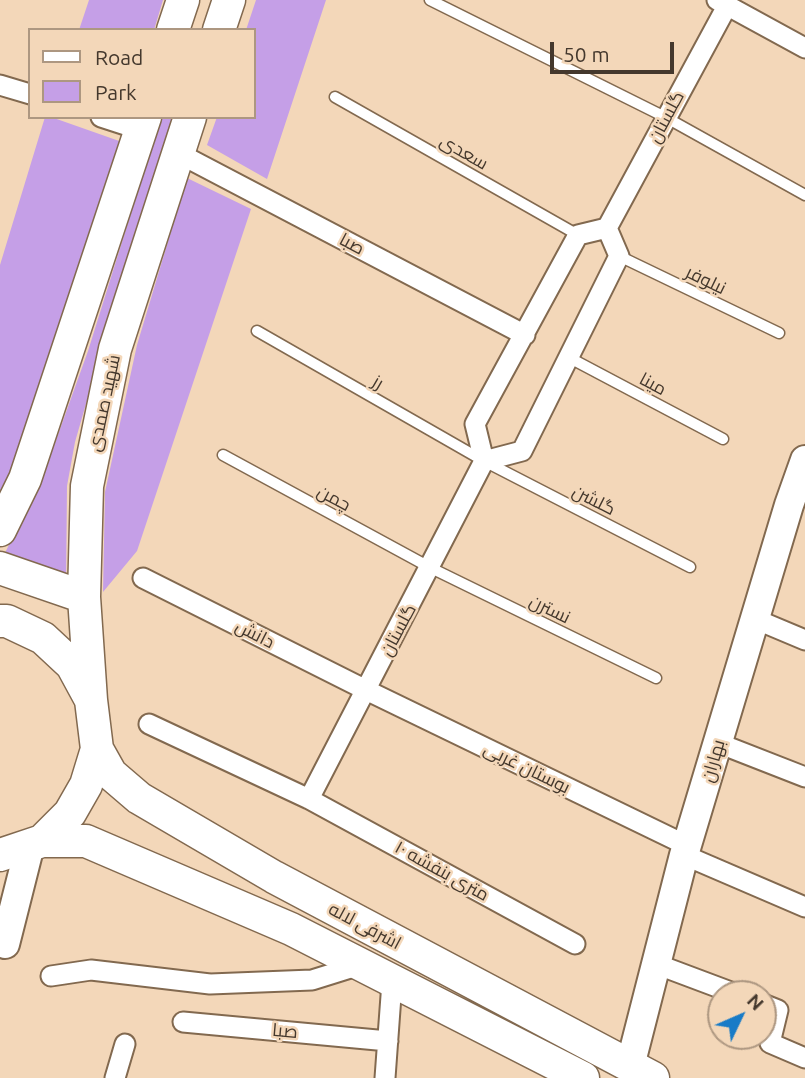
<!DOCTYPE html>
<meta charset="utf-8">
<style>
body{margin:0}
#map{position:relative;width:805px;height:1078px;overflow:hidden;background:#f3d7b9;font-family:Ubuntu,sans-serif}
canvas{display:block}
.legend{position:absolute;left:28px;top:28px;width:228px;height:91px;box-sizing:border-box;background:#f3d7b9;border:2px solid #ad9781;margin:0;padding:9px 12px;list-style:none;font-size:21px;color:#44382d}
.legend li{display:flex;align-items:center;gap:14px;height:35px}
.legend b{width:35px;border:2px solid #ad9781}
.north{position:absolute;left:707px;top:980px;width:70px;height:70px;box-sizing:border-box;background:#f3d7b9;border:2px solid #ad9781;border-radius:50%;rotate:46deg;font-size:19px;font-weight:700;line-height:28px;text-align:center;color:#44382d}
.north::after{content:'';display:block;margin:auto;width:24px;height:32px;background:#187bc7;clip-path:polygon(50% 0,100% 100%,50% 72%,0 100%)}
.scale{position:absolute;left:550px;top:42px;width:124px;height:32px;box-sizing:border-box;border:4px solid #44382d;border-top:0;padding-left:9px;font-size:21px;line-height:24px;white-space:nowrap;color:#44382d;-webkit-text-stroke:5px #f3d7b9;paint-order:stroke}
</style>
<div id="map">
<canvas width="805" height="1078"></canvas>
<ul class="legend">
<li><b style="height:9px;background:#fff"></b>Road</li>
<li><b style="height:19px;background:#c59fe7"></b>Park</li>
</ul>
<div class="north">N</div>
<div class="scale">50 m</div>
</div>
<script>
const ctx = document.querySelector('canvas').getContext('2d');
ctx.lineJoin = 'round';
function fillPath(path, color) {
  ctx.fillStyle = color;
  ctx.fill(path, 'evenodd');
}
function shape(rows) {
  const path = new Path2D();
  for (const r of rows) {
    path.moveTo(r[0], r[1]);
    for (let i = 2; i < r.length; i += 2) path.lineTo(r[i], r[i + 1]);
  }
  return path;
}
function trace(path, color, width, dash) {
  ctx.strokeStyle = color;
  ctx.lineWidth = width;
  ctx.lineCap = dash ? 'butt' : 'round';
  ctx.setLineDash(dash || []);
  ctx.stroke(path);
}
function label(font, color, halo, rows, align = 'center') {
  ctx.font = font + ' Ubuntu,Cairo,sans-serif';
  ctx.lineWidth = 5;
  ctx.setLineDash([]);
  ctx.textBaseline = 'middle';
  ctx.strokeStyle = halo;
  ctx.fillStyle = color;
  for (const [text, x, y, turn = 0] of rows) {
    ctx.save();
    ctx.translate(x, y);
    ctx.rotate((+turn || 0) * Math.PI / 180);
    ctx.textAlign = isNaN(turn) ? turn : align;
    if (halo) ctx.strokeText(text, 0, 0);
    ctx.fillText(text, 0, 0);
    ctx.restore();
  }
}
fillPath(shape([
 [89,0,163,0,154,30,79,30],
 [256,0,326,0,267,179,207,145,217,117,254,117,254,30,246,30],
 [45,117,51,117,122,142,11,471,0,494,0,265],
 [161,117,174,117,119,289,75,442,67,486,66,587,0,563,42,478,55,443,88,351],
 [187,178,251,209,137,551,103,592,105,492,137,345]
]), '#c59fe7');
const service = shape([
 [430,0,665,117,805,195],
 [335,97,578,235],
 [619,256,779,333],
 [257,331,484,461,690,567],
 [568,357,723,439],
 [223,455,431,568,656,678]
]);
const minor = shape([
 [717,0,805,48],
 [0,85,30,94],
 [101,117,141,130],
 [178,153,525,335],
 [484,461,522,451,619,256,607,228],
 [143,578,366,690,688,846],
 [755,619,805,640],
 [149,724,309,799,575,944],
 [718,743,805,777],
 [309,799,484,461,475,424,578,235,607,228,727,6],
 [684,855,805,907],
 [656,964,736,994],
 [51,976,91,970,210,984,312,980,360,965],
 [763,1004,778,1010,770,1043,805,1058],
 [183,1022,388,1041],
 [115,1078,125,1044],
 [385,1078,392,982]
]);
const secondary = shape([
 [0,933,5,944,30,845],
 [630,1066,684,855,789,505,805,460]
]);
const primary = shape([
 [173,30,183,0],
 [219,30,229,0],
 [0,530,25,479,145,117],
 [0,568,84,597],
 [0,621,7,621,43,638,72,665,91,700,97,749,86,785,70,813,42,841,0,855],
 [91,700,84,597,87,486,115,349,190,117],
 [97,749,111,774,139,798,274,877,653,1078],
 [42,841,86,841,291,929,583,1078]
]);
trace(service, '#82694f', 13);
trace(minor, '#82694f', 23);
trace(secondary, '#82694f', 32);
trace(primary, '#82694f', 35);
trace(service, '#fff', 10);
trace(minor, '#fff', 19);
trace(secondary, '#fff', 28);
trace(primary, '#fff', 32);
label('18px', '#44382d', '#f3d7b9', [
 ["گلستان",666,117,-62],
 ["سعدی",464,152,30],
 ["صبا",352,244,28],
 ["نیلوفر",706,280,26],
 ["رز",378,382,30],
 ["مینا",653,384,28],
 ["شهید صمدی",104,403,-78],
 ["چمن",334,498,28],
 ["گلشن",594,500,27],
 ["نسترن",550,609,26],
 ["گلستان",398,630,-62],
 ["دانش",255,634,27],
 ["بهاران",713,761,-74],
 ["بوستان غربی",527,768,26],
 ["۱۰ متری بنفشه",442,871,29],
 ["اشرفی لاله",365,926,28],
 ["صبا",285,1031,5]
]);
</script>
